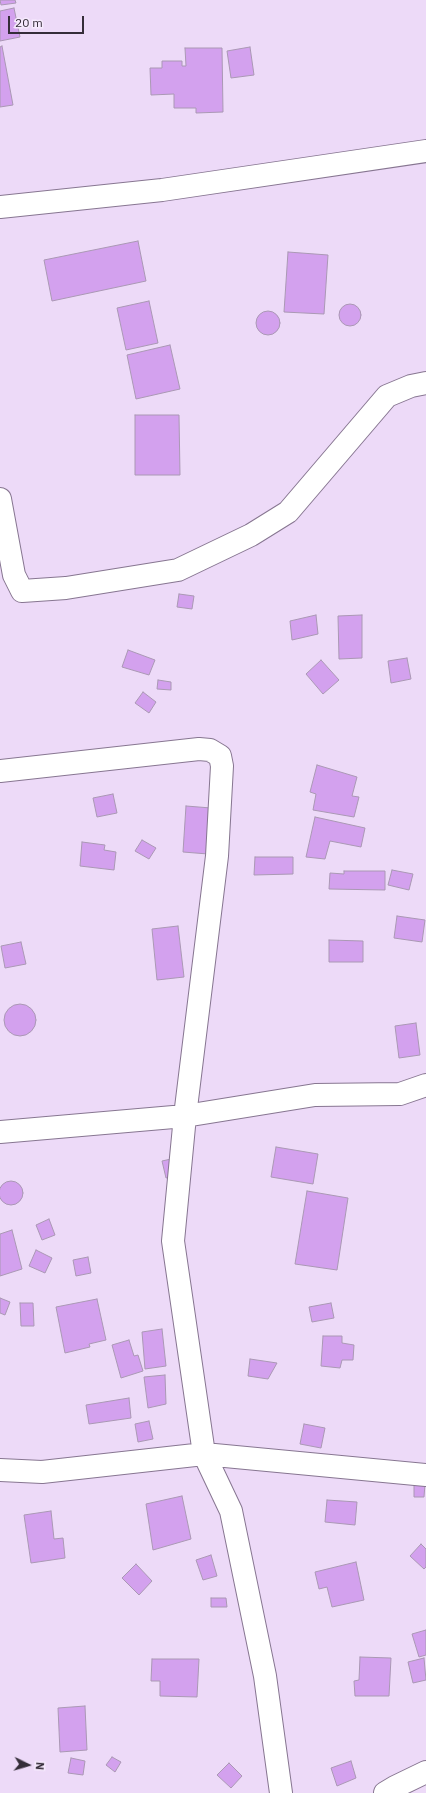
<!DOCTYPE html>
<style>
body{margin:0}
#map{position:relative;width:426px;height:1793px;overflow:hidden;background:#eddaf8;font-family:"IBM Plex Sans",sans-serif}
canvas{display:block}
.north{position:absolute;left:8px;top:1745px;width:40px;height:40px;-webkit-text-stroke:3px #f6eafd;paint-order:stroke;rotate:95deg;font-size:11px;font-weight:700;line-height:16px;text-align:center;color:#352d39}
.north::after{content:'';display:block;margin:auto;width:14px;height:18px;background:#352d39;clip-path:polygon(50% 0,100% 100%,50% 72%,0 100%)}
.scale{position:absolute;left:8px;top:16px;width:76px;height:18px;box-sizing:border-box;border:2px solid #352d39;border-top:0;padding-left:5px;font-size:12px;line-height:14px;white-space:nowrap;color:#352d39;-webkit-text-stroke:3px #f6eafd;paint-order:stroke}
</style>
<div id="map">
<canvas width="426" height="1793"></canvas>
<div class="north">N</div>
<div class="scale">20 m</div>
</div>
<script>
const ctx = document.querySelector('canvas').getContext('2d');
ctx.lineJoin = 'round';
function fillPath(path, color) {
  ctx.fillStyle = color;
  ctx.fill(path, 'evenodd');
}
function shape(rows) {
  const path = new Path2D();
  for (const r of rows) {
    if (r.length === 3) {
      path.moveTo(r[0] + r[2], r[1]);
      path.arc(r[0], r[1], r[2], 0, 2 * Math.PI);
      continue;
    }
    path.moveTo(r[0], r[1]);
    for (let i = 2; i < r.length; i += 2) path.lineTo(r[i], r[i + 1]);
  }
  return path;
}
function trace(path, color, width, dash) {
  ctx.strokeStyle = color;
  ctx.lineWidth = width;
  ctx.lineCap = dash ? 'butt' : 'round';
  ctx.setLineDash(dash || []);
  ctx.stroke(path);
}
const building = shape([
 [0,0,15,0,16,3,1,5,0,0],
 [14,8,20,37,0,41,0,11,14,8],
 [2,46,13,105,0,107,0,47,2,46],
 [250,47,254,75,231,78,227,51,250,47],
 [185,48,222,48,223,112,196,113,196,108,174,108,174,94,151,95,150,68,162,68,162,61,182,61,182,66,186,66,185,48],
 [138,241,146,281,52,301,44,260,138,241],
 [288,252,328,255,324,314,284,312,288,252],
 [149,301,158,343,126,350,117,308,149,301],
 [350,315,11],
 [268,323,12],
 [170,345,180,389,136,399,127,355,170,345],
 [135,415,179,415,180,475,135,475,135,415],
 [179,594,194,596,192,609,177,607,179,594],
 [316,615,318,634,292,640,290,621,316,615],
 [362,615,362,658,339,659,338,616,362,615],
 [128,650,155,660,149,675,122,667,128,650],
 [407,658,411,679,391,683,388,661,407,658],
 [321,660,339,680,323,694,306,674,321,660],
 [158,680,171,682,171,690,157,689,158,680],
 [143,692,156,702,149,713,135,703,143,692],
 [317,765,357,777,352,796,359,797,354,817,313,810,316,794,310,792,317,765],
 [113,794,117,813,97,817,93,798,113,794],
 [186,806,211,808,208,854,183,852,186,806],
 [315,817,365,828,361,847,330,841,325,859,306,857,315,817],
 [142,840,156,848,149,859,135,851,142,840],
 [82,842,105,845,104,850,116,852,114,870,80,866,82,842],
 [255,857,293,857,293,874,254,875,255,857],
 [392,870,413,874,409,890,388,885,392,870],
 [344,871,385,871,385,890,329,889,330,873,344,874,344,871],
 [397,916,425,920,422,942,394,938,397,916],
 [178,926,184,977,157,980,152,929,178,926],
 [329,940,363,941,363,962,329,962,329,940],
 [21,942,26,964,5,968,1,946,21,942],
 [20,1020,16],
 [416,1023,420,1055,399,1058,395,1026,416,1023],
 [276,1147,318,1154,313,1184,271,1177,276,1147],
 [171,1159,174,1176,166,1178,162,1161,171,1159],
 [11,1193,12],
 [307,1191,348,1198,337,1270,295,1264,307,1191],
 [49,1219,55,1235,42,1240,36,1225,49,1219],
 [12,1230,22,1269,0,1276,0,1234,12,1230],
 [36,1250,52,1258,45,1273,29,1266,36,1250],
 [88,1257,91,1273,76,1276,73,1260,88,1257],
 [0,1298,10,1302,5,1315,0,1313,0,1298],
 [97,1299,106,1340,89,1344,90,1347,65,1353,56,1307,97,1299],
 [20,1303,33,1303,34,1326,21,1326,20,1303],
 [331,1303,334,1318,312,1322,309,1307,331,1303],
 [162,1329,166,1366,145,1369,142,1332,162,1329],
 [323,1336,342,1336,342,1343,354,1345,353,1360,342,1360,340,1368,321,1366,323,1336],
 [129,1340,134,1356,138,1355,143,1371,121,1378,112,1345,129,1340],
 [250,1359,277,1363,268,1379,248,1376,250,1359],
 [165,1375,166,1404,148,1408,144,1377,165,1375],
 [129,1398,131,1418,89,1424,86,1405,129,1398],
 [149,1421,153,1439,138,1442,135,1424,149,1421],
 [304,1424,325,1428,321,1448,300,1444,304,1424],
 [414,1483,425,1484,424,1497,414,1497,414,1483],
 [182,1496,191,1539,153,1550,146,1504,182,1496],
 [327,1500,357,1502,355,1525,325,1522,327,1500],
 [51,1511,54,1539,63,1538,65,1558,31,1563,24,1515,51,1511],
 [421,1544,426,1549,426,1567,424,1569,410,1556,421,1544],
 [211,1555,217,1576,203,1580,196,1560,211,1555],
 [356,1562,364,1600,332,1607,327,1587,319,1589,315,1572,356,1562],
 [136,1564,152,1581,139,1595,122,1578,136,1564],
 [211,1598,226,1598,227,1607,211,1607,211,1598],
 [426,1630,426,1655,419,1657,412,1634,426,1630],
 [360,1657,391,1658,389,1696,355,1696,354,1681,359,1680,360,1657],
 [424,1658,426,1680,413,1683,408,1662,424,1658],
 [152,1659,199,1659,197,1697,160,1696,160,1681,151,1681,152,1659],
 [85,1706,87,1750,60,1752,58,1708,85,1706],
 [112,1757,121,1762,115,1772,106,1765,112,1757],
 [71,1758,85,1761,83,1775,68,1773,71,1758],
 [351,1761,356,1778,337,1786,331,1768,351,1761],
 [229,1763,242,1776,231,1788,217,1775,229,1763]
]);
fillPath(building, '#d3a1ee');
trace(building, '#aa98b4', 1);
const minor = shape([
 [0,207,162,190,426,151],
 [0,499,14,575,22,591,66,588,178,570,251,535,288,512,387,396,411,386,426,383],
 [0,771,199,749,210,750,220,756,222,766,217,856,185,1116,173,1241,204,1454,426,1475],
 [0,1132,185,1116,315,1095,400,1094,426,1085],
 [0,1470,42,1472,204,1454,231,1511,265,1676,281,1793],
 [385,1793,395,1787,426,1772]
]);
trace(minor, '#877691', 24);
trace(minor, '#fff', 22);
</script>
